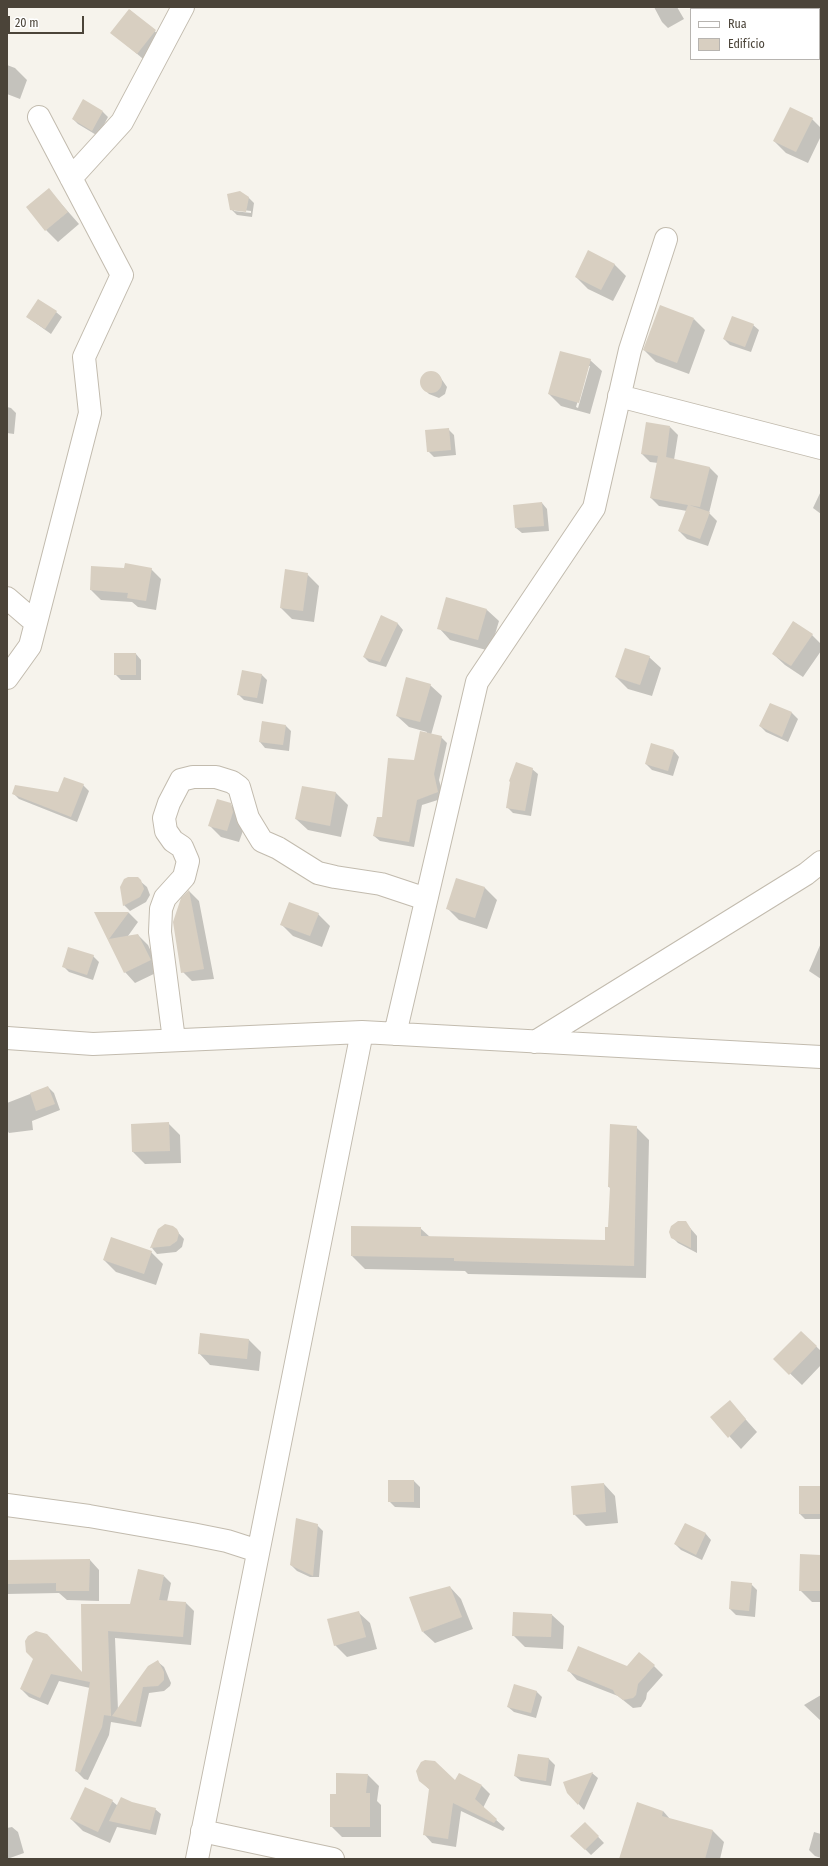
<!DOCTYPE html>
<meta charset="utf-8">
<style>
body{margin:0}
#map{position:relative;width:828px;height:1866px;overflow:hidden;background:#f6f3ec;font-family:"Fira Sans Condensed",sans-serif}
canvas{display:block}
.frame{position:absolute;inset:0;border:8px solid #4b4439;pointer-events:none}
.legend{position:absolute;left:690px;top:8px;width:130px;height:52px;box-sizing:border-box;background:#fff;border:1px solid #b7b4b0;margin:0;padding:5px 7px;list-style:none;font-size:12px;color:#4b4439}
.legend li{display:flex;align-items:center;gap:8px;height:20px}
.legend b{width:20px;border:1px solid #b7b4b0}
.scale{position:absolute;left:8px;top:16px;width:76px;height:18px;box-sizing:border-box;border:2px solid #4b4439;border-top:0;padding-left:5px;font-size:12px;line-height:14px;white-space:nowrap;color:#4b4439;-webkit-text-stroke:3px #fff;paint-order:stroke}
</style>
<div id="map">
<canvas width="828" height="1866"></canvas>
<div class="frame"></div>
<ul class="legend">
<li><b style="height:5px;background:#fff"></b>Rua</li>
<li><b style="height:11px;background:#d8cfc1"></b>Edifício</li>
</ul>
<div class="scale">20 m</div>
</div>
<script>
const ctx = document.querySelector('canvas').getContext('2d');
ctx.lineJoin = 'round';
function fillPath(path, color) {
  ctx.fillStyle = color;
  ctx.fill(path, 'evenodd');
}
function shape(rows) {
  const path = new Path2D();
  for (const r of rows) {
    if (r.length === 3) {
      path.moveTo(r[0] + r[2], r[1]);
      path.arc(r[0], r[1], r[2], 0, 2 * Math.PI);
      continue;
    }
    path.moveTo(r[0], r[1]);
    for (let i = 2; i < r.length; i += 2) path.lineTo(r[i], r[i + 1]);
  }
  return path;
}
function trace(path, color, width, dash) {
  ctx.strokeStyle = color;
  ctx.lineWidth = width;
  ctx.lineCap = dash ? 'butt' : 'round';
  ctx.setLineDash(dash || []);
  ctx.stroke(path);
}
fillPath(shape([
 [654,7,677,7,684,19,668,28,662,22],
 [818,7,821,7,821,49,819,47],
 [130,10,166,41,148,63,112,33],
 [7,65,15,68,27,80,20,99,7,94],
 [83,101,103,112,108,117,98,136,78,124,73,119],
 [812,119,821,128,821,136,808,163,786,153,774,141],
 [49,190,79,224,58,242,46,230],
 [248,197,254,203,252,217,237,215,231,209],
 [234,209,251,211,251,213,234,211],
 [614,264,626,276,613,301,588,289,576,277],
 [56,312,62,317,51,334,27,317],
 [694,319,705,330,689,374,656,362,644,350],
 [753,325,759,330,751,352,730,345,724,339],
 [590,360,602,371,590,414,561,406,549,394],
 [588,366,590,366,578,408,576,407],
 [430,372,438,374,447,387,445,394,439,398,429,394,423,388,422,383,424,376],
 [7,407,11,408,16,413,14,434,7,433],
 [670,427,678,435,674,460,710,468,718,476,709,513,717,521,708,546,687,539,679,531,687,511,659,506,651,498,658,463,650,462,642,454],
 [448,429,454,435,456,455,434,457,428,451],
 [821,491,821,514,813,508],
 [542,503,547,509,549,531,522,533,516,528],
 [125,569,151,569,161,579,156,610,138,607,132,602,101,600,91,590],
 [307,574,319,586,314,622,292,619,281,608],
 [447,599,487,610,499,621,490,651,450,640,439,628],
 [381,616,398,624,403,630,386,667,369,662,364,657],
 [794,622,812,635,821,644,821,651,803,677,785,665,773,654],
 [136,654,141,660,141,680,121,680,115,674],
 [649,657,661,668,652,696,628,689,616,677],
 [261,674,267,680,263,704,244,700,238,694],
 [430,685,442,696,431,735,441,737,447,743,439,780,444,798,422,805,414,847,380,841,374,836,415,762,427,732,409,727,397,716],
 [770,704,792,713,798,719,788,742,766,732,760,726],
 [262,722,286,726,291,731,289,751,265,748,260,742],
 [674,751,679,757,673,776,652,770,646,764],
 [532,769,538,774,531,816,513,813,507,807],
 [83,785,89,791,77,822,19,799,13,793,59,793],
 [303,787,336,793,348,805,341,837,308,830,296,819],
 [230,804,242,816,245,825,239,842,221,837,209,825],
 [457,879,485,888,497,900,487,929,459,920,447,908],
 [140,881,147,887,150,895,146,902,130,911,124,905],
 [189,891,199,901,214,979,192,981,182,971],
 [96,913,129,913,138,922,128,936,138,935,148,945,160,971,135,983,125,972],
 [318,914,330,926,322,947,293,936,282,925],
 [821,943,821,979,809,971],
 [93,956,99,962,93,980,69,972,63,966],
 [48,1087,54,1093,60,1110,32,1121,33,1130,9,1133,7,1130,7,1103],
 [168,1123,180,1135,181,1163,145,1164,133,1152,132,1125],
 [636,1127,649,1140,646,1278,468,1274,465,1271,365,1269,352,1256,420,1228,430,1237,606,1241,609,1228,611,1189,609,1187],
 [685,1222,697,1236,697,1253,678,1243,672,1237],
 [173,1227,184,1239,182,1247,176,1252,157,1254,152,1248,158,1230],
 [151,1252,163,1264,156,1285,116,1272,104,1260],
 [801,1332,821,1351,821,1365,802,1385,775,1359],
 [200,1335,249,1340,261,1352,259,1371,210,1365,199,1353],
 [730,1402,757,1432,741,1449,712,1417],
 [389,1481,414,1481,420,1487,420,1508,395,1507,389,1501],
 [604,1484,615,1496,618,1523,586,1526,574,1514],
 [821,1487,821,1519,805,1519,800,1514],
 [685,1524,706,1534,711,1540,702,1560,681,1550,675,1544],
 [317,1525,323,1531,319,1577,310,1577,297,1571,291,1565],
 [821,1556,821,1602,812,1602,800,1590],
 [90,1560,99,1570,99,1601,67,1600,59,1593,7,1594,7,1561],
 [164,1576,171,1583,167,1602,186,1603,194,1611,191,1645,115,1638,118,1710,158,1662,164,1667,171,1683,170,1686,164,1691,149,1693,141,1727,111,1722,109,1735,88,1780,84,1779,76,1771,90,1688,59,1681,48,1705,29,1697,21,1689,34,1659,83,1674,82,1605,131,1605],
 [751,1584,757,1590,755,1617,736,1615,730,1609],
 [450,1587,461,1599,473,1629,435,1643,423,1632],
 [358,1612,370,1623,377,1649,347,1657,335,1645],
 [552,1615,564,1626,563,1649,525,1647,513,1635],
 [654,1666,663,1675,647,1693,646,1699,641,1707,633,1708,618,1696,577,1680,569,1671],
 [536,1691,542,1697,536,1718,514,1712,508,1707],
 [821,1695,821,1721,804,1705],
 [518,1755,549,1759,555,1765,551,1786,521,1781,515,1776],
 [592,1773,598,1778,584,1810,568,1792],
 [368,1775,379,1786,377,1801,381,1805,381,1837,342,1837,331,1826,337,1795],
 [420,1780,456,1782,482,1786,490,1794,483,1808,505,1828,503,1831,461,1811,456,1847,432,1843,424,1834,430,1790],
 [112,1801,118,1806,155,1809,161,1814,156,1835,117,1827,110,1843,83,1831,71,1819],
 [663,1811,670,1819,713,1831,724,1842,720,1859,622,1859],
 [585,1823,604,1843,591,1855,572,1836],
 [12,1827,18,1832,24,1853,7,1859,7,1828],
 [814,1832,821,1834,821,1858,815,1856,809,1850]
]), '#0003');
fillPath(shape([
 [129,9,156,30,137,54,110,33],
 [83,99,103,111,92,131,72,119],
 [790,107,813,118,796,152,773,141],
 [49,188,68,212,45,231,26,207],
 [240,191,249,197,246,212,230,210,227,194],
 [588,250,615,264,601,290,575,277],
 [38,299,57,311,45,329,26,317],
 [660,305,694,318,677,363,643,350],
 [732,316,754,324,745,347,723,339],
 [560,351,591,359,579,403,548,394],
 [431,382,11],
 [646,422,670,426,666,457,710,467,700,507,689,505,710,512,700,539,678,531,688,505,650,498,658,456,641,454],
 [449,428,451,450,427,452,425,430],
 [542,502,544,526,515,528,513,505],
 [125,563,152,568,146,601,127,598,128,593,90,590,91,566,124,568],
 [285,569,308,573,303,611,280,608],
 [446,597,487,609,478,640,437,629],
 [381,615,398,623,380,662,363,657],
 [793,621,813,634,791,666,772,654],
 [625,648,650,656,640,685,615,677],
 [114,653,136,653,136,675,114,675],
 [242,670,262,674,257,698,237,695],
 [406,677,431,684,420,722,396,716],
 [770,703,792,712,782,737,759,726],
 [262,721,286,725,283,745,259,742],
 [420,731,442,736,434,774,438,792,417,800,409,842,373,836,377,817,382,817,388,758,414,760],
 [651,743,674,750,668,771,645,764],
 [516,762,533,768,525,811,506,808,510,782,509,781],
 [64,777,84,784,71,817,12,794,15,785,58,792],
 [302,786,336,792,330,826,295,819],
 [217,799,231,803,233,812,227,831,208,826],
 [128,877,138,877,141,880,144,889,140,897,123,906,120,887,124,879],
 [456,878,485,887,475,918,446,909],
 [189,890,204,969,181,973,173,922,181,898],
 [289,902,319,913,310,936,280,925],
 [94,912,129,912,109,939,138,934,151,960,124,973],
 [68,947,94,955,87,975,62,967],
 [48,1086,55,1104,36,1111,30,1093],
 [169,1122,170,1151,132,1152,131,1124],
 [610,1124,637,1126,634,1266,454,1261,454,1258,351,1256,351,1226,421,1227,421,1236,605,1240,605,1227,608,1227,610,1187,608,1187],
 [678,1221,686,1221,691,1229,691,1248,671,1238,669,1232,671,1226],
 [165,1224,173,1226,177,1229,179,1233,177,1241,170,1246,150,1248,158,1229],
 [111,1237,152,1251,144,1274,103,1260],
 [801,1331,817,1346,789,1375,773,1359],
 [200,1333,249,1339,247,1359,198,1354],
 [730,1400,746,1419,728,1438,710,1417],
 [388,1480,414,1480,414,1502,388,1502],
 [604,1483,606,1512,573,1515,571,1486],
 [799,1486,821,1486,821,1514,799,1514],
 [296,1518,318,1524,313,1576,290,1565],
 [685,1523,706,1533,696,1555,674,1544],
 [800,1554,821,1555,821,1591,799,1591],
 [90,1559,89,1591,56,1591,56,1583,7,1584,7,1560],
 [138,1569,164,1575,159,1600,186,1602,183,1637,108,1631,111,1716,104,1715,102,1727,80,1773,75,1771,90,1682,51,1674,40,1698,20,1689,33,1659,26,1652,25,1641,28,1636,36,1631,47,1634,82,1672,81,1604,130,1604],
 [731,1581,752,1583,749,1611,729,1609],
 [450,1586,462,1617,422,1632,409,1597],
 [359,1611,366,1637,334,1646,327,1619],
 [513,1612,552,1614,551,1637,512,1636],
 [578,1646,627,1666,639,1652,655,1665,638,1684,636,1695,633,1698,623,1700,615,1694,613,1690,567,1671],
 [158,1660,164,1672,164,1680,158,1686,143,1687,136,1722,112,1716,148,1666],
 [514,1684,537,1691,531,1713,507,1707],
 [518,1754,549,1758,546,1781,514,1776],
 [425,1760,435,1761,455,1780,459,1773,482,1785,475,1799,497,1819,494,1823,453,1803,448,1839,423,1835,429,1789,419,1781,416,1771,421,1762],
 [593,1772,578,1805,567,1793,563,1782],
 [336,1773,368,1774,366,1793,370,1793,370,1827,330,1827,330,1794,336,1794],
 [85,1787,113,1800,98,1832,70,1819],
 [121,1797,132,1802,156,1808,150,1830,109,1821],
 [637,1802,663,1811,662,1816,713,1830,705,1859,619,1859],
 [585,1822,599,1836,585,1850,570,1836]
]), '#d8cfc1');
const street = shape([
 [71,178,122,122,183,7],
 [619,396,821,448],
 [7,598,36,623],
 [7,678,30,646,90,413,84,357,122,275,39,117],
 [395,1034,477,682,594,508,630,350,666,239],
 [7,1038,93,1044,362,1032,821,1057],
 [174,1040,160,932,161,909,165,898,184,877,188,861,182,847,173,841,166,831,164,818,169,803,181,780,193,777,216,777,232,782,239,787,248,818,262,841,278,848,318,873,335,877,381,884,420,897,427,897],
 [535,1042,806,874,821,862],
 [7,1505,89,1516,192,1534,227,1541,258,1551],
 [202,1831,333,1859],
 [197,1859,362,1032]
]);
trace(street, '#c2bbae', 24);
trace(street, '#fff', 22);
</script>
